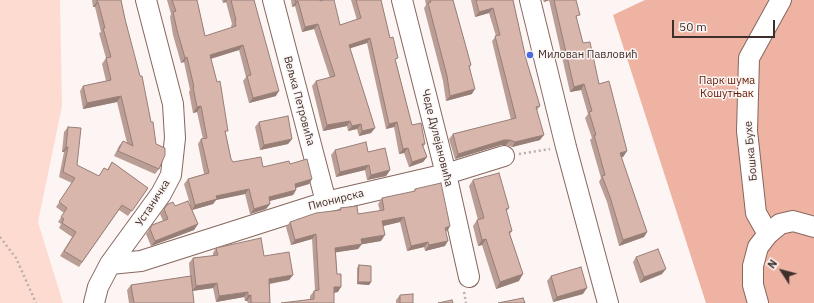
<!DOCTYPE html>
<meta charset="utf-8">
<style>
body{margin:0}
#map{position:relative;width:814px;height:303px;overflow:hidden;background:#fcf5f3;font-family:"IBM Plex Sans",sans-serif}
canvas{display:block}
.north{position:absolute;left:762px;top:251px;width:40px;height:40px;-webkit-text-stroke:3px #fcf5f3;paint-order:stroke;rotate:306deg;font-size:11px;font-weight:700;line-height:16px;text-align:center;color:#3d2f2b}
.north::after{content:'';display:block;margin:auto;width:14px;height:18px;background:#3d2f2b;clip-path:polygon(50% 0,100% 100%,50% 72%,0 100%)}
.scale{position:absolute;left:672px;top:20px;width:103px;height:18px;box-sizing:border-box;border:2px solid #3d2f2b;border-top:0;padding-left:5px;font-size:12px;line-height:14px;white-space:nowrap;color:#3d2f2b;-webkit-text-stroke:3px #fcf5f3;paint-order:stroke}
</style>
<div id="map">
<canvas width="814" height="303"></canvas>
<div class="north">N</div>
<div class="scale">50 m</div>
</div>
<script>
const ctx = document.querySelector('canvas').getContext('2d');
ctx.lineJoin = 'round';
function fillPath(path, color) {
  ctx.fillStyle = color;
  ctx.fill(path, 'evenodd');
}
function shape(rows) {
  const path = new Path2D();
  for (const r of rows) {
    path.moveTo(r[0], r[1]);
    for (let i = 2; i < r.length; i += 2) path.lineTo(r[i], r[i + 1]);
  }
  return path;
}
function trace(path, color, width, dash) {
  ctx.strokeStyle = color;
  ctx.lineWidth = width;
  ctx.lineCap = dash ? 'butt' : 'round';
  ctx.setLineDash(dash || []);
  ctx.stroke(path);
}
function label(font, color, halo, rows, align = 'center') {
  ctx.font = font + ' "IBM Plex Sans",sans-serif';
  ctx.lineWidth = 3;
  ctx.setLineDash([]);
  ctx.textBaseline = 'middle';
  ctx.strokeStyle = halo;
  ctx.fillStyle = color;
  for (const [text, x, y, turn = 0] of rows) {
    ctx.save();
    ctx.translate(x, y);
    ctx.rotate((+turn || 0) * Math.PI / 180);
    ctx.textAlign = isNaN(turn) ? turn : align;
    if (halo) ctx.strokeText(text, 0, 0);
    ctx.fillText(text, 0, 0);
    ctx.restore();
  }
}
fillPath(shape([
 [0,0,60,0,62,106,38,222,63,303,0,303]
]), '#fedbd1');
fillPath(shape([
 [645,0,814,0,814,303,706,303,613,15]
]), '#eeb3a2');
const minor = shape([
 [273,0,326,202],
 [402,0,446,174,469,277],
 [530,0,566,147,608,303],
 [768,234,756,213,747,131,749,58,781,0],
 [110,264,141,261,326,202,446,174,504,156],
 [94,303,98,287,110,264,161,194,171,175,175,138,173,104,146,0],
 [758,303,753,285,753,266,758,247,768,234,780,224,793,221,814,227]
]);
trace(minor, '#86675e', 22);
trace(shape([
 [519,154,550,149],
 [0,237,16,258,36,303],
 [464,292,466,303]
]), '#b8aeac', 2.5, [2, 3]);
trace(minor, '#fff', 20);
fillPath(shape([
 [92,0,121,0,125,19,159,169,155,174,114,156,119,146,123,141,127,143,117,102,83,109,80,91,83,86,106,81,102,64,106,58,99,33,101,32,95,7,93,7],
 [167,0,197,0,205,36,232,28,231,26,232,24,226,2,223,3,222,0,254,0,276,96,249,103,243,81,246,77,239,50,211,59,231,159,233,162,263,167,290,164,312,179,309,184,296,188,296,190,293,195,270,201,270,204,266,209,250,214,245,194,216,200,213,204,192,210,198,224,194,230,151,246,146,234,152,225,163,221,160,214,168,204,175,206,190,204,184,184,188,179,204,174,198,144,201,139,203,139,197,112,193,113,189,92,190,90,184,62,181,63,173,35,170,17,171,14],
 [291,0,320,0,340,25,357,20,351,0,381,0,390,38,412,125,425,144,423,147,427,157,423,162,409,167,404,153,399,154,394,127,386,129,367,43,350,48,375,128,371,133,359,136,357,129,348,131,347,126,323,131,312,86,316,81,330,78,314,29,302,32,295,6,292,7],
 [425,0,453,0,471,65,470,67,472,94,446,101,443,81,424,8,426,5],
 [471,0,513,0,526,59,540,106,537,110,540,140,512,147,506,145,501,145,455,159,449,139,453,134,511,120,492,41,496,36,489,13,475,17],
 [543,0,576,0,577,20,583,43,627,151,623,157,621,157,647,232,644,237,619,246,607,202,599,182,601,178,590,140,592,138,585,118,588,114,581,90,570,92,549,0,544,2],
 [259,122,292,139,288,144,260,150,255,127],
 [68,127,77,165,99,176,104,168,107,170,112,162,148,188,128,216,119,210,79,267,60,256,72,237,59,228,61,224,58,222,64,213,56,207,72,183,59,177,64,152,62,152,64,132],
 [335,150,368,152,390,170,386,176,367,180,365,170,336,177,331,155],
 [473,180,509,208,506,212,512,231,510,234,519,281,496,289,482,245,478,246,473,226,477,220,478,220,469,186],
 [415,189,446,232,445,246,425,251,424,247,407,251,400,222,383,226,381,241,362,244,358,249,336,252,338,292,334,293,334,303,310,299,310,296,314,291,315,290,312,239,291,245,286,227,290,222,339,210,340,208,358,214,380,211,378,204,382,198,413,192],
 [216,248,264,256,293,275,289,280,270,284,270,303,248,303,247,301,245,301,244,297,216,302,213,288,192,291,194,303,129,303,127,290,131,285,190,276,189,263,193,258,213,256,213,253],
 [636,257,662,274,640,283,633,262],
 [359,265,371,282,369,285,357,284,357,268],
 [551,276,583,294,553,302,547,281],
 [400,295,413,303,396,303,396,300]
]), '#ba9d94');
fillPath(shape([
 [225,0,227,0,226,2,223,3],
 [545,0,550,0,544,2],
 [298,1,295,6,292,7,296,2],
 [97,2,98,2,95,7,93,7],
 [493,8,489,13,475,17,479,12],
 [318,24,314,29,302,32,305,27],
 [370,38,367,43,345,50,349,45],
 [243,45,239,50,206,60,210,55],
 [187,57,184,62,181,63,185,58],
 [584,84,581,90,570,92,574,87],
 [475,89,472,94,446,101,450,96],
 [279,91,276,96,249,103,253,98],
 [121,96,117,102,83,109,87,103],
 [201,106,197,112,193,113,197,107],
 [350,121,347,126,323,131,327,125],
 [397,122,394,127,386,129,389,124],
 [361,124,357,129,348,131,352,126],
 [375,128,371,133,359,136,362,131],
 [544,135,540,140,512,147,515,142],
 [292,139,288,144,260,150,264,145],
 [504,140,510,140,506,145,501,145,455,159,458,154],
 [66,147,68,147,64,152,62,152],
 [408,148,404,153,399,154,403,149],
 [627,151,623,157,616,159,620,153],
 [427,157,423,162,409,167,412,162],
 [369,165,365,170,336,177,340,172],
 [390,170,386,176,367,180,371,175],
 [312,179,309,184,291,189,295,184],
 [249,189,245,194,216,200,213,204,192,210,195,205,216,196],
 [296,190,293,195,265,202,269,197],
 [270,204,266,209,250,214,254,209],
 [404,217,400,222,379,227,382,221],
 [198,224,194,230,151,246,155,241],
 [450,226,447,232,445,228],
 [647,232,644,237,619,246,623,240],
 [316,234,312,239,291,245,295,240],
 [385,235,381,241,358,245,361,239],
 [486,239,482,245,478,246,482,240],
 [448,241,445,246,425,251,429,245],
 [428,242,424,247,407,251,411,246],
 [362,244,358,249,332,253,335,248],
 [666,269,662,274,640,283,644,277],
 [523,274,519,281,496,289,500,282],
 [293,275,289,280,266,284,269,279],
 [358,282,371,282,369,285,357,284],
 [217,283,213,288,192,291,196,286],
 [334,287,341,287,338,292,330,293],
 [587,288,583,294,553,302,557,297],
 [248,292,244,297,216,302,219,296],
 [251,295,247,301,245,301,248,296]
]), '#977f78');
const building = shape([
 [97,0,121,0,125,19,140,76,142,76,151,122,153,122,156,144,165,148,165,155,159,169,118,151,123,141,133,146,121,96,87,103,83,86,111,80,106,58,111,57,103,28,105,28,98,2,97,2,97,0],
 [172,0,197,0,205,36,236,26,235,20,236,20,231,0,254,0,279,91,253,98,247,76,251,75,243,45,210,55,217,82,220,81,228,131,225,131,231,159,233,162,261,157,263,167,289,161,290,164,307,159,312,179,295,184,296,190,269,197,270,204,254,209,249,189,216,196,217,199,195,205,188,179,209,173,201,139,207,138,201,106,197,107,193,87,194,87,187,57,185,58,177,30,173,12,176,11,172,0],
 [295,0,320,0,320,1,324,0,334,0,340,25,361,18,356,0,381,0,390,38,393,37,398,58,395,59,412,125,421,123,425,144,422,144,427,157,412,162,408,148,403,149,397,122,389,124,370,38,349,45,375,128,362,131,361,124,352,126,350,121,327,125,316,81,335,76,318,24,305,27,298,1,296,2,295,0],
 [430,0,453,0,471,65,469,66,475,89,450,96,447,76,428,3,431,2,430,0],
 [476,0,513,0,526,59,540,106,536,107,544,135,515,142,510,140,504,140,458,154,453,134,516,118,495,36,500,35,493,8,479,12,476,0],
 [554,0,576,0,580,15,576,16,583,43,590,42,599,84,609,81,627,151,620,153,647,232,623,240,610,197,602,176,605,175,594,135,596,135,589,112,592,111,584,84,574,87,554,0],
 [288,116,292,139,264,145,259,122,288,116],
 [68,127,81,128,77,165,99,176,104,168,108,170,112,162,148,188,132,211,122,205,82,262,64,251,76,232,62,223,64,219,61,217,67,208,59,202,75,178,63,172,68,147,66,147,68,127],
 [366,142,368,152,385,148,390,170,371,175,369,165,340,172,335,150,366,142],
 [499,173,509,208,506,209,512,231,509,232,523,274,500,282,486,239,482,240,477,220,484,218,473,180,499,173],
 [441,183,450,226,445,228,448,241,429,245,428,242,411,246,404,217,382,221,385,235,361,239,362,244,335,248,337,274,341,274,341,287,334,287,334,303,281,303,314,299,314,291,319,290,316,234,295,240,290,222,316,213,341,210,340,208,357,206,358,214,384,210,382,198,415,191,415,189,441,183],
 [188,201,198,224,155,241,150,229,152,225,168,219,164,209,168,204,173,202,175,206,188,201],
 [261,238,264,256,289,252,293,275,269,279,270,303,251,303,251,295,248,296,248,292,219,296,217,283,196,286,193,258,218,255,216,248,261,238],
 [658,249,666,269,644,277,636,257,658,249],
 [359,265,371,266,371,282,358,282,359,265],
 [581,267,587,288,557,297,551,276,581,267],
 [191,276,194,303,134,303,131,285,191,276],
 [413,294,413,303,400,303,400,295,413,294],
 [523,298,525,303,498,303,523,298],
 [452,300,453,303,438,303,452,300]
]);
fillPath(building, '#d8b6ac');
trace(building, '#977f78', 1);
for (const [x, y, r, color] of [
 [530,55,4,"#4b6bdf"]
]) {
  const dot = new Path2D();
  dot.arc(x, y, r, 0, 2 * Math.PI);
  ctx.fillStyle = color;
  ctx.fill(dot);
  trace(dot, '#fcf5f3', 1.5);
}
label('11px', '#3d2f2b', '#fcf5f3', [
 ["Милован Павловић",538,55]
], 'left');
label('11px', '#64200c', '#fcf5f3', [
 ["Парк шума",727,81],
 ["Кошутњак",727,94]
]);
label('11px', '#3d2f2b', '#fcf5f3', [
 ["Вељка Петровића",299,101,75],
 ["Чеде Дулејановића",437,138,76],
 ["Бошка Бухе",751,151,-95],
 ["Пионирска",336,200,-14],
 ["Устаничка",153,203,-57]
]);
</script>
